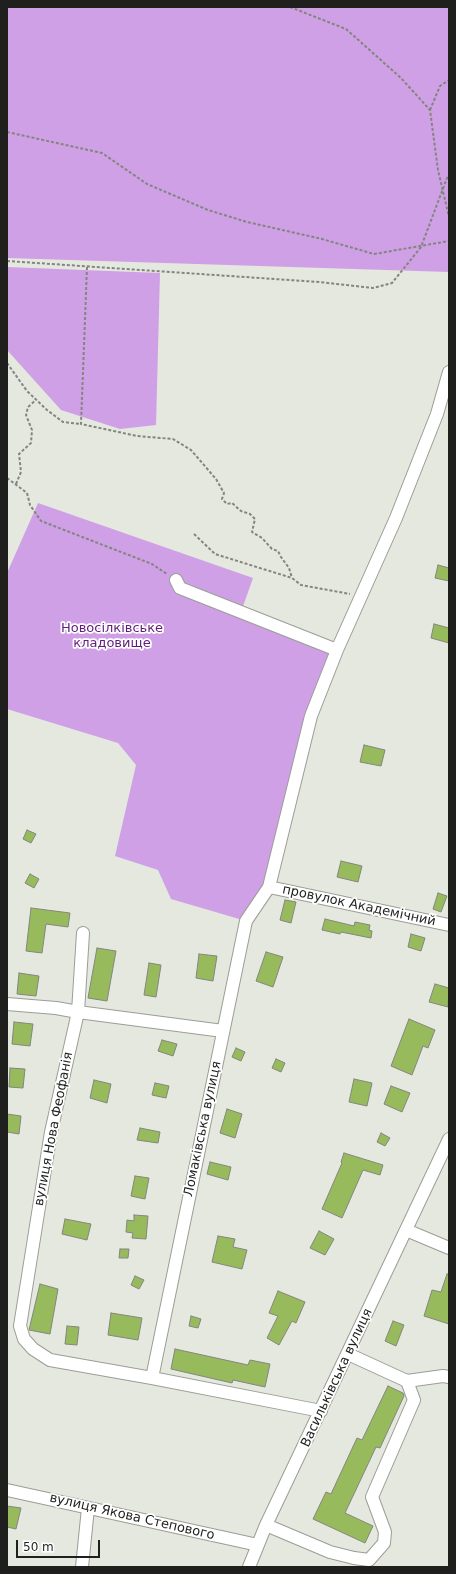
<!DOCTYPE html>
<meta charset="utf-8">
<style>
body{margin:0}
#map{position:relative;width:456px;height:1574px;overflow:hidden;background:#e4e8df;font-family:"DejaVu Sans",sans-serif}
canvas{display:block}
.frame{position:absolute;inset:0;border:8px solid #1f201d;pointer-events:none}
.scale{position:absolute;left:16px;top:1540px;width:84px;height:18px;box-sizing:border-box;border:2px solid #1f201d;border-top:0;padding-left:5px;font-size:12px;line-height:14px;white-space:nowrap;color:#1f201d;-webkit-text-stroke:3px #fff;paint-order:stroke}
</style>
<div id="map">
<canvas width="456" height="1574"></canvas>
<div class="frame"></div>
<div class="scale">50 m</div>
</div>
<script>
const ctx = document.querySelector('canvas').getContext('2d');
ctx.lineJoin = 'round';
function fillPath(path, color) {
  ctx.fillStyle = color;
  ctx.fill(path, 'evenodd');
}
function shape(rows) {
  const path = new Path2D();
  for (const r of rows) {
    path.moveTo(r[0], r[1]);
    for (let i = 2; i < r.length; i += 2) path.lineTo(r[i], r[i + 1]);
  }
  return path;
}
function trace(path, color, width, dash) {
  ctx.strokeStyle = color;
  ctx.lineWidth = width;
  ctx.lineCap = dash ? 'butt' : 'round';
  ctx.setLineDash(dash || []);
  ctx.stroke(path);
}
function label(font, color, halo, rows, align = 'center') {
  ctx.font = font + ' "DejaVu Sans",sans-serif';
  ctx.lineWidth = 3.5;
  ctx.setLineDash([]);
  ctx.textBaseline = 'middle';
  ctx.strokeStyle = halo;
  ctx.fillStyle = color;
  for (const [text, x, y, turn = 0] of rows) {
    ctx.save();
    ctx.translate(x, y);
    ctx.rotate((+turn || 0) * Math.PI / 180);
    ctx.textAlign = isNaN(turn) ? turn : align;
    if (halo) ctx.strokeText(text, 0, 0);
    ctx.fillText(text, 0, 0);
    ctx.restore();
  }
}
fillPath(shape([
 [7,7,449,7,449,272,7,258],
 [7,267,160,273,156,425,120,429,61,410,7,350],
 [38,503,253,578,241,612,337,650,311,717,269,887,246,921,171,899,158,870,115,856,136,765,118,743,7,709,7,573]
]), '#cfa0e5');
const building = shape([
 [438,565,449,568,449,581,435,578,438,565],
 [434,624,449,628,449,643,431,638,434,624],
 [364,745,385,750,381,766,360,762,364,745],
 [27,830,36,834,31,843,23,839,27,830],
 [341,861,362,866,358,882,337,877,341,861],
 [30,874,39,879,34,888,25,883,30,874],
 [438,893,447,896,441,912,433,909,438,893],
 [285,900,296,902,291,923,280,920,285,900],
 [31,908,70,913,68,927,46,924,42,953,26,951,31,908],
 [325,919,354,926,355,922,370,925,369,930,372,931,371,938,341,932,340,934,322,930,325,919],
 [411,934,425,938,421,951,408,947,411,934],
 [97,948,116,951,107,1001,88,998,97,948],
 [266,952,283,957,273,987,256,981,266,952],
 [199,954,217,956,213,981,196,978,199,954],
 [149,963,161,965,156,997,144,995,149,963],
 [19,973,39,976,36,996,17,994,19,973],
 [435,984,449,988,448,1007,429,1002,435,984],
 [409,1019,435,1030,428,1048,423,1046,412,1075,391,1066,409,1019],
 [14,1022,33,1024,30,1046,12,1044,14,1022],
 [162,1040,177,1044,173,1056,158,1051,162,1040],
 [236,1048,245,1052,241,1061,232,1057,236,1048],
 [276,1059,285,1063,281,1072,272,1068,276,1059],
 [10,1068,25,1069,23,1088,9,1087,10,1068],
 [354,1079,372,1083,367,1106,349,1102,354,1079],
 [94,1080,111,1084,107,1103,90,1098,94,1080],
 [155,1083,169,1086,166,1098,152,1095,155,1083],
 [391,1086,410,1093,402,1112,384,1104,391,1086],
 [227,1109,242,1114,235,1138,220,1133,227,1109],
 [7,1114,21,1116,19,1134,7,1132,7,1114],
 [140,1128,160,1132,158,1143,137,1140,140,1128],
 [381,1133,390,1138,385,1146,377,1142,381,1133],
 [344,1153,383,1165,380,1175,363,1170,342,1218,322,1209,342,1163,341,1162,344,1153],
 [210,1162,231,1167,228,1180,207,1174,210,1162],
 [135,1176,149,1178,145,1199,131,1196,135,1176],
 [134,1215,148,1216,146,1239,132,1238,133,1233,126,1232,127,1220,134,1221,134,1215],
 [65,1219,91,1224,87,1240,62,1234,65,1219],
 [319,1231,334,1239,325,1255,310,1248,319,1231],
 [218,1236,235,1239,233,1247,247,1250,242,1269,212,1262,218,1236],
 [120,1249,129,1249,128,1258,119,1258,120,1249],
 [447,1274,449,1274,449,1324,424,1316,432,1290,441,1292,447,1274],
 [135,1276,144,1280,139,1289,131,1285,135,1276],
 [40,1284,58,1289,50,1334,29,1330,40,1284],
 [278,1291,305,1302,296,1323,292,1321,279,1345,267,1338,278,1316,269,1313,278,1291],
 [111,1313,142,1318,138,1340,108,1335,111,1313],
 [191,1316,201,1319,198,1328,189,1326,191,1316],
 [393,1321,404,1325,396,1346,385,1341,393,1321],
 [67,1326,79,1327,77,1345,65,1344,67,1326],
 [175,1349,248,1365,250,1360,270,1364,265,1387,233,1380,232,1383,171,1369,175,1349],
 [388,1386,403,1393,404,1396,380,1448,376,1447,345,1513,373,1526,365,1543,313,1519,326,1492,331,1494,357,1438,362,1440,388,1386],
 [7,1506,21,1508,16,1529,7,1527,7,1506]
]);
fillPath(building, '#97ba5d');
trace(building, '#83867e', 1);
const minor = shape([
 [176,580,180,588,337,650],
 [269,887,449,925],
 [83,933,78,1012,51,1132,20,1326,24,1339,33,1349,50,1360,152,1378,321,1411],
 [7,1004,56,1008,78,1012,223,1031],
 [406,1230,449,1248],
 [348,1354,407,1381,443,1376,449,1377],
 [152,1378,246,921,269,887,311,716,337,650,396,518,437,414,449,372],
 [7,1490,258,1545],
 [266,1525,330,1552,354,1558,369,1560,384,1543,385,1532,372,1497,414,1400,407,1381],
 [82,1567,88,1508],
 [249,1567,266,1525,449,1139]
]);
trace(minor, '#9b9e96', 14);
trace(shape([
 [290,7,346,29,401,78,430,110,438,170,449,217],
 [430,110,440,86,449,80],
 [7,132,102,153,147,184,208,210,247,222,322,239,374,254,449,241],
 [7,261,319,282,373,288,392,283,421,247,447,178,449,177],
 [87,267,81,424,137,436,173,439,191,450,216,479,224,493,222,499,227,504,232,503,241,511,250,514,255,519,252,532,262,538,272,549,278,551,281,557,289,568,292,578],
 [7,363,27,391,47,410,63,422,81,424],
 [7,478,27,493,30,505,41,521,152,564,167,574],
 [16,484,21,472,19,454,31,443,32,430,26,415,28,407,36,400],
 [194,534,215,554,292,578,301,585,350,594]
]), '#83857f', 2, [3, 2]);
trace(minor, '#fff', 12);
label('13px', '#611c7b', '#fff', [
 ["Новосілківське",112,629],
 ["кладовище",112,644]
]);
label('13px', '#1f201d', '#fff', [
 ["провулок Академічний",359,906,12],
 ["вулиця Нова Феофанія",54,1129,-79],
 ["Ломаківська вулиця",203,1129,-78],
 ["Васильківська вулиця",337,1378,-65],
 ["вулиця Якова Степового",132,1517,13]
]);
</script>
